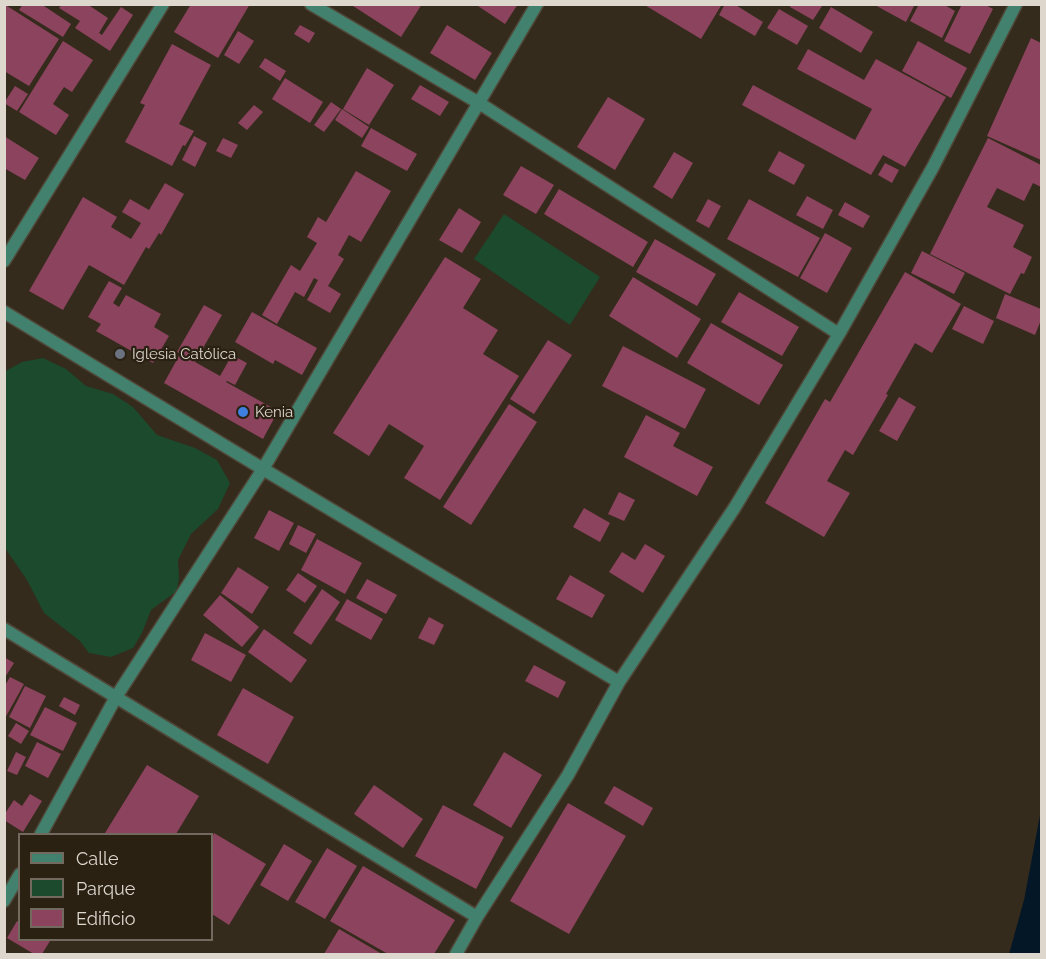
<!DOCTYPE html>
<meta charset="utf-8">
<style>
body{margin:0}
#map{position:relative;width:1046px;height:959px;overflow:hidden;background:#352b1d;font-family:Raleway,sans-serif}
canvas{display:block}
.frame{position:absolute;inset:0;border:6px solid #ddd7ce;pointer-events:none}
.legend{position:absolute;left:18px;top:833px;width:195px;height:108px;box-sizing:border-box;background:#2a2113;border:2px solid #726a5e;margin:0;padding:8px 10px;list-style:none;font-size:18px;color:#ddd7ce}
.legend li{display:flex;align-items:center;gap:12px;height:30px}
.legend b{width:30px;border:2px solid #726a5e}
</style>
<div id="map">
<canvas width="1046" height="959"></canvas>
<div class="frame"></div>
<ul class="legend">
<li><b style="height:8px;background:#42816d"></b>Calle</li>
<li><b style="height:16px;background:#1b4a2c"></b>Parque</li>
<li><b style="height:16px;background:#8c435d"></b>Edificio</li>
</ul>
</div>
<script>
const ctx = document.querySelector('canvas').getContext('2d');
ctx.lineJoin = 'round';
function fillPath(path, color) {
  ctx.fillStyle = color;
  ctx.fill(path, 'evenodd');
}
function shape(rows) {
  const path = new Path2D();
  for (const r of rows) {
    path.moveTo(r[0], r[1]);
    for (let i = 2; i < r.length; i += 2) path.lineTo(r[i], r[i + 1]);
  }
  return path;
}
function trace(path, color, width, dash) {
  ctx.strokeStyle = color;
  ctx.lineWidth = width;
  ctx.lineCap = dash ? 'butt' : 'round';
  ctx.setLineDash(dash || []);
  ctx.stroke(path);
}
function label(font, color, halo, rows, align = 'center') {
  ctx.font = font + ' Raleway,sans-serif';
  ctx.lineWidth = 4.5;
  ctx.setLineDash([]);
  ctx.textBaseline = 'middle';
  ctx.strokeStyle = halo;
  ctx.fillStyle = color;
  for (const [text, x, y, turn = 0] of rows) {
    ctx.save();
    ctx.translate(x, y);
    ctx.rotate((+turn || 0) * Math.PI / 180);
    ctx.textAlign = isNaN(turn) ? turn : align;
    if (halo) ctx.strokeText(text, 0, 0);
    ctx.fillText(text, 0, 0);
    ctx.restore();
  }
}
fillPath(shape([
 [504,214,600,277,570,325,474,259],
 [43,358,66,369,86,386,113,394,133,407,157,435,195,448,217,460,230,483,218,509,191,534,178,560,179,577,177,591,151,610,142,633,133,648,111,657,89,653,80,641,44,613,27,580,5,548,4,372,22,362]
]), '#1b4a2c');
fillPath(shape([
 [1041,810,1041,954,1009,954,1024,900]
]), '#041727');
fillPath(shape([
 [4,4,59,39,29,86,4,71],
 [23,4,41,4,71,24,63,37,19,10],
 [62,4,87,4,108,18,99,33,102,35,121,7,133,15,110,51,75,28,80,21,59,8],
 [191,4,250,4,218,58,174,32],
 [350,4,422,4,401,37],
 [475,4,518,4,505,24],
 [643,4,722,4,701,39],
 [725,4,734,4,763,22,755,36,719,15],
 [791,4,820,4,822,6,813,20,790,7],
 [873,4,915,4,906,22],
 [919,4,943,4,955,11,942,38,910,21],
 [962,4,984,4,993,9,970,54,944,41],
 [831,7,873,32,861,53,819,28],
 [779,9,808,26,797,45,767,28],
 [300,25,315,33,309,43,294,34],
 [447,25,492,53,475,80,430,53],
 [238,31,254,41,239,64,224,55],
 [1031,38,1041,43,1041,160,987,136],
 [63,41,93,60,72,92,64,87,53,104,69,115,56,135,19,112],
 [918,41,967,68,951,98,902,71],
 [172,44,211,65,179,124,194,131,185,146,183,145,172,166,125,142,145,105,140,103],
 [808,49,864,80,876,59,946,97,905,167,883,155,871,175,742,105,753,85,855,140,872,109,797,69],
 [265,58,286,71,280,81,259,67],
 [367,68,394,85,369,125,343,109],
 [285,78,323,102,310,123,272,99],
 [420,85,449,102,440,116,411,99],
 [15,86,28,94,17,111,4,103],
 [608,97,645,119,615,170,577,147],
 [331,102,341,109,324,132,314,125],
 [254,105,263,112,247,130,238,123],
 [342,109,369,127,362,138,335,120],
 [371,128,417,154,407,171,361,146],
 [4,136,39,158,25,180,4,168],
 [194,136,207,143,195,167,182,160],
 [223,138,238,145,231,158,216,151],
 [988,138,1041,165,1041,187,1033,183,1024,201,997,188,987,207,1024,225,1013,247,1032,257,1024,274,1021,273,1010,294,930,254],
 [779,151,805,165,794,185,768,171],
 [674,152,693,163,672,199,653,187],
 [885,163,899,170,892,183,878,175],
 [521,166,554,185,536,214,503,195],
 [356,171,391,191,361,242,349,235,338,255,344,259,328,286,341,294,330,313,307,300,318,280,314,278,304,297,295,292,277,324,262,315,291,265,300,271,317,243,307,237,318,217,326,222],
 [165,183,184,194,161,235,159,233,149,249,146,247,124,285,89,265,63,310,29,291,83,197,117,217,111,227,131,239,141,223,122,212,130,199,149,210],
 [559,189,648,242,633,267,544,214],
 [807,196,833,210,823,229,796,215],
 [708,199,721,206,709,228,696,221],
 [749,199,820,238,798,277,727,239],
 [845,202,870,216,863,228,838,215],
 [459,208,481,222,462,253,439,240],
 [825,233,852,248,827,293,800,278],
 [655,239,716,274,697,306,636,272],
 [922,251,965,273,954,294,911,273],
 [445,257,481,279,463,308,498,330,483,354,519,376,440,500,404,478,424,446,389,424,369,456,333,433],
 [905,272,961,304,932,353,915,343,886,394,888,395,853,455,845,450,827,481,850,493,824,537,765,503,825,399,830,402],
 [633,277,701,319,677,358,609,316],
 [109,281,122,288,113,303,119,307,126,295,161,314,154,327,169,336,153,363,96,331,101,324,88,317],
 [739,292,799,327,782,356,721,322],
 [1005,294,1041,309,1041,320,1035,335,996,318],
 [204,305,222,315,195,362,220,376,232,355,247,363,235,385,227,381,226,382,278,411,263,439,164,383,180,354,177,352],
 [964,306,994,321,983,344,952,329],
 [252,312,317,348,302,375,275,360,273,364,235,342],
 [711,323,783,365,759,405,687,363],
 [548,340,572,355,534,414,510,399],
 [623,346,706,389,685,429,602,386],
 [899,397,916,407,897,441,879,431],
 [509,404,537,422,471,525,443,507],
 [646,415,680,433,673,446,713,467,697,496,624,457],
 [619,492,635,500,624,521,608,514],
 [584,508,610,523,600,542,573,527],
 [269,510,294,523,279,551,254,538],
 [298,525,316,534,306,553,289,544],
 [317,539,362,563,345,594,301,570],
 [645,544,665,556,643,593,609,572,622,552,635,560],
 [238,567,269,587,252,614,221,593],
 [298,573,317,586,305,603,286,590],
 [570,575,605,595,592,618,556,599],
 [367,579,397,595,386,614,356,598],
 [322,589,340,602,311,645,293,633],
 [220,595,259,627,242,647,203,615],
 [347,599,383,619,371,640,335,620],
 [429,617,444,625,434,645,418,638],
 [264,629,307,660,291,683,248,652],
 [205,633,246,655,231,682,191,660],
 [4,657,14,663,4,679],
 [534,665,566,682,558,698,525,681],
 [10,677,24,684,4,720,4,687],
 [25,686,46,696,30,728,9,717],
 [243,688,294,717,268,764,217,735],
 [64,697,80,705,75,715,59,706],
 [45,707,77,723,63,751,30,735],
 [16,723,29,731,21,744,8,736],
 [37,742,61,754,48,778,25,766],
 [16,752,26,757,17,775,7,771],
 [504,752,542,775,511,828,473,805],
 [147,765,199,796,176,834,108,834,105,833],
 [374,785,423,819,403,848,354,814],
 [614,786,653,808,643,826,604,803],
 [30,794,42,801,23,832,4,820,4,815,14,800,22,806],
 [568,803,626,836,569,934,510,901],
 [443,805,504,837,476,889,415,856],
 [214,833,266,864,229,925,212,914,212,838],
 [284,844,312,861,288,901,260,885],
 [327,848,357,866,325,919,295,902],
 [363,866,455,920,434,954,388,954,330,921],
 [17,921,20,923,20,940,48,940,50,941,42,954,34,954,7,938],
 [339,929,382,954,324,954]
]), '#8c435d');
const minor = shape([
 [311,4,479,103,839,334],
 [4,261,163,4],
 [4,312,263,469,619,682],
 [4,629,477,917],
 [41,834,116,697,263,469,537,4],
 [4,901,20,874],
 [456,954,477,917,568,775,619,682,735,507,839,334,933,167,1016,4]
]);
trace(minor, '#504739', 15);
trace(minor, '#42816d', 12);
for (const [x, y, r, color] of [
 [120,354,6,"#6b7280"],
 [243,412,6,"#3f7fe0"]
]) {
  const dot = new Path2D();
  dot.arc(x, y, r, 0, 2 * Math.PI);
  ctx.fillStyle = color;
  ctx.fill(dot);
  trace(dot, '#2a2113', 2);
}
label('15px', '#ddd7ce', '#2a2113', [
 ["Iglesia Católica",132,354],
 ["Kenia",255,412]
], 'left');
</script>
